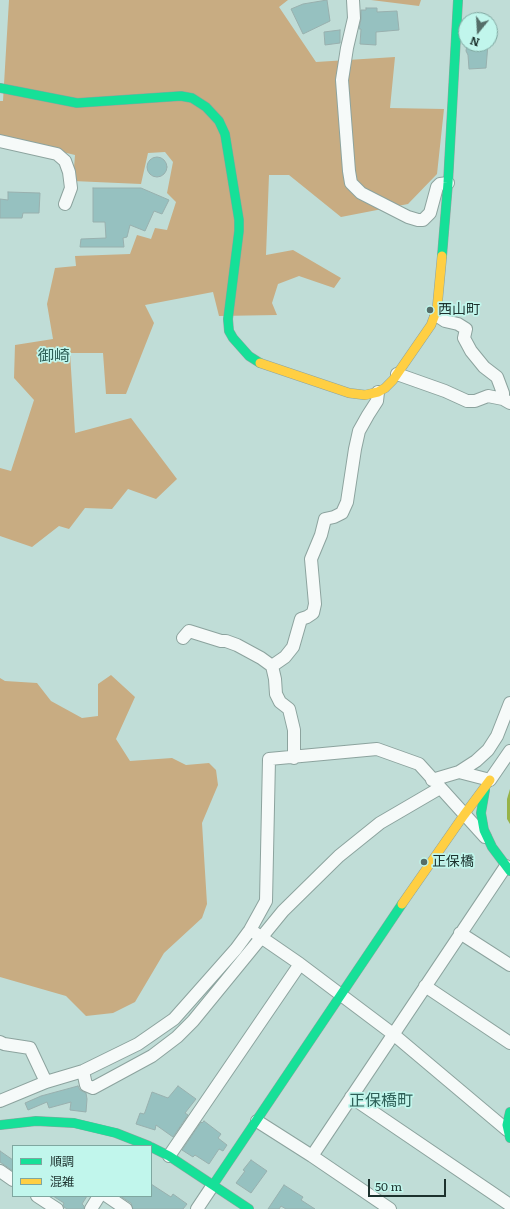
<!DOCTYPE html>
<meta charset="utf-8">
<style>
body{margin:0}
#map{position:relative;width:510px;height:1209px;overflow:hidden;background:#c0ddd7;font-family:Literata,"Noto Sans JP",serif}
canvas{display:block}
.legend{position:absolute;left:12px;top:1145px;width:140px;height:52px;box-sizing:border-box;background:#c1f6ec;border:1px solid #7fa7a0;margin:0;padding:5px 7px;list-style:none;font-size:12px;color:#1c312d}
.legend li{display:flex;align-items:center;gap:8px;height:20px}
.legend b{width:20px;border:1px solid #7fa7a0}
.north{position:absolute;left:458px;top:12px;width:40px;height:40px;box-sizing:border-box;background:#c1f6ec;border:1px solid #7fa7a0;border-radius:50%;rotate:198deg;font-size:11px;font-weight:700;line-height:16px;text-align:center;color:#1c312d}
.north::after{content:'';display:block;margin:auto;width:14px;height:18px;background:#556d68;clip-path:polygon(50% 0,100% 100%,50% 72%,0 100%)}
.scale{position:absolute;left:368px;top:1179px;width:78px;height:18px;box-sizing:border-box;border:2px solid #1c312d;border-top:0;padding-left:5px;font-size:12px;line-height:14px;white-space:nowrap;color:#1c312d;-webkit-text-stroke:3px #c1f6ec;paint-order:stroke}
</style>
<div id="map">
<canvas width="510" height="1209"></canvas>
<ul class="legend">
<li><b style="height:5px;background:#16e098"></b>順調</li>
<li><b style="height:5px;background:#ffcf43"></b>混雑</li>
</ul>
<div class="north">N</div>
<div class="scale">50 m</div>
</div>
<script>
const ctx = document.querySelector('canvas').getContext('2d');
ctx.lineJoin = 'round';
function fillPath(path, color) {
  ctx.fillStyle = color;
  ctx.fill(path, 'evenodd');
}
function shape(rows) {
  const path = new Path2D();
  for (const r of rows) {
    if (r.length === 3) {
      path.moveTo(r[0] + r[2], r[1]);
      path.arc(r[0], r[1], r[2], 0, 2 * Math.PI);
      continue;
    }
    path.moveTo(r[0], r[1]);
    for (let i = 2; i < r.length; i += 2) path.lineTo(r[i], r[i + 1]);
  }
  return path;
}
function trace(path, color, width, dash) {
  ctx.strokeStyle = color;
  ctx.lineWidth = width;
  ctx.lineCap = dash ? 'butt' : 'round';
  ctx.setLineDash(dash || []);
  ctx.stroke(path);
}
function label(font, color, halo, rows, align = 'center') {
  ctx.font = font + ' Literata,"Noto Sans JP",serif';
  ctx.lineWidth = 3.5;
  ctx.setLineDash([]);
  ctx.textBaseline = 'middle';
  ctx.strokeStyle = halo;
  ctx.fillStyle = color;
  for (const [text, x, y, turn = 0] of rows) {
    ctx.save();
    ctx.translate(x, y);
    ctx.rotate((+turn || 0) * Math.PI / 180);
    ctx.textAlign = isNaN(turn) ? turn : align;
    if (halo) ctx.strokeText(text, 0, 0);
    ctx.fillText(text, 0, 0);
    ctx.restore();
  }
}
fillPath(shape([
 [9,0,288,0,279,7,316,62,395,57,390,108,444,109,437,174,408,204,341,217,289,175,269,175,266,255,293,250,341,278,334,288,299,276,278,284,272,303,277,315,219,316,213,292,145,305,154,323,126,394,106,394,103,353,70,353,75,433,131,418,177,479,156,499,128,489,112,509,85,508,69,529,59,526,32,547,0,536,0,468,11,471,34,400,14,378,15,345,53,339,47,304,55,268,76,266,75,256,130,254,137,235,151,239,155,228,167,230,176,202,167,193,173,162,165,152,148,153,141,184,73,181,75,155,0,137,0,101,3,101],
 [371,0,421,0,419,6],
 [111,675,135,697,116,739,130,761,172,758,186,765,209,763,216,770,218,785,202,823,207,904,202,918,164,953,135,1002,113,1013,86,1016,66,996,0,977,0,678,5,681,37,683,51,701,82,718,98,716,98,684]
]), '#c8ac82');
fillPath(shape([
 [510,789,510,824,507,819,507,799]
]), '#97b348');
const building = shape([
 [327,0,330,21,303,34,291,9,303,4,327,0],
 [366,8,377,8,377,12,397,11,399,30,376,32,376,45,360,44,361,29,359,29,361,19,361,10,366,10,366,8],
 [340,30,340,43,325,45,324,32,340,30],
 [467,44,488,44,486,68,469,69,468,55,466,51,467,44],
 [157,167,10],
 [93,188,141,188,169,200,162,214,154,211,145,231,130,225,127,237,123,238,124,247,80,247,81,239,106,238,105,222,93,222,93,188],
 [8,192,40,193,39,213,23,213,22,218,0,218,0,199,8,200,8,192],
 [78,1086,80,1090,86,1093,87,1099,86,1112,70,1110,71,1102,49,1108,47,1102,28,1110,25,1103,41,1096,78,1086],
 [178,1086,196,1099,185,1113,188,1115,173,1137,156,1125,155,1130,136,1124,140,1113,144,1114,145,1112,152,1092,168,1098,178,1086],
 [204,1121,221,1134,218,1138,227,1145,223,1151,219,1149,209,1164,195,1155,193,1157,182,1150,201,1122,202,1123,204,1121],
 [0,1151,13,1160,13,1171,0,1162,0,1151],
 [251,1160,267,1171,251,1193,236,1183,245,1171,243,1170,251,1160],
 [151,1184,171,1197,173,1194,187,1204,183,1209,133,1209,131,1203,120,1196,151,1196,151,1184],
 [284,1185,303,1197,301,1200,315,1209,286,1209,281,1206,279,1209,268,1209,284,1185],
 [53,1196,87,1196,82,1204,84,1206,84,1209,67,1209,64,1207,63,1205,64,1203,53,1196]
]);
fillPath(building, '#96c1c0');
trace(building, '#98b0ae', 1);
const street = shape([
 [353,0,354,18,347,48,342,80,349,171,351,183,361,193,408,217,418,220,423,220,430,213,437,187,440,184,448,183],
 [0,141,57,154,65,161,69,172,71,188,65,204],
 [436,315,445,321,458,324,466,329,464,338,471,351,484,367,497,377,503,393,503,399],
 [397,374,445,391,467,401,475,401,488,396,503,399,510,403],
 [183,638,189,631,221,641,226,641,237,645,261,658,272,666,275,679,276,694,280,702,289,709,294,730,294,758],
 [272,666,285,657,293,647,301,619,307,617,313,613,315,604,311,559,321,535,325,519,334,517,342,513,347,502,355,449,359,431,368,415,377,401,378,392],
 [459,772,476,761,488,750,497,736,510,703],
 [432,780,459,772,490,780,510,751],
 [255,933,300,964,393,1034,507,1130],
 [460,933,510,965],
 [425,986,510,1043],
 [0,1042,4,1044,30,1048,46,1082],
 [83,1071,86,1085,93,1088,152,1056,177,1037,193,1021,283,911,339,856,380,823,440,788],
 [351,1097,510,1205],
 [0,1101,46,1082,83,1071,138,1044,174,1019,236,949,250,930,266,901,269,759,377,749,419,764,485,837],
 [257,1121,312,1156,390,1209],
 [169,1156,300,964],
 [312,1156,506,866],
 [0,1171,13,1180],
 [37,1196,57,1209],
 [107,1196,126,1209],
 [91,1209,99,1196],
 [197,1209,213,1185]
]);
const fast = shape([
 [0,88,77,103,181,96,192,98,206,107,219,121,225,134,239,220,239,231,228,319,229,331,233,338,249,356,260,363],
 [442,256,448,183,458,0],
 [485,790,481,813,484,830,492,847,510,871],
 [510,1112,507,1125,510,1138],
 [0,1125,36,1121,74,1123,116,1133,149,1146],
 [151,1147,169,1156,249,1209],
 [213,1185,402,904]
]);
const slow = shape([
 [260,363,349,393,365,395,378,392,385,388,393,380,431,325,437,309,442,256],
 [402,904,464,815,490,780]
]);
trace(street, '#8ca39e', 14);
trace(fast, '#8ca39e', 10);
trace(slow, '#8ca39e', 10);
trace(street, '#f6faf9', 12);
trace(fast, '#16e098', 9);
trace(slow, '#ffcf43', 9);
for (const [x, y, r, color] of [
 [430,310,4,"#556d68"],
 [424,862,4,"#556d68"]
]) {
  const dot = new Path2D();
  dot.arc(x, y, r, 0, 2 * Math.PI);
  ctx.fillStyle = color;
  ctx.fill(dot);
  trace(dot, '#c1f6ec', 1.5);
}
label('14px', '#1c312d', '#c1f6ec', [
 ["西山町",438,310],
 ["正保橋",432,862]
], 'left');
label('16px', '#2d5f57', '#c1f6ec', [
 ["御崎",54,356],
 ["正保橋町",381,1101]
]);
</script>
